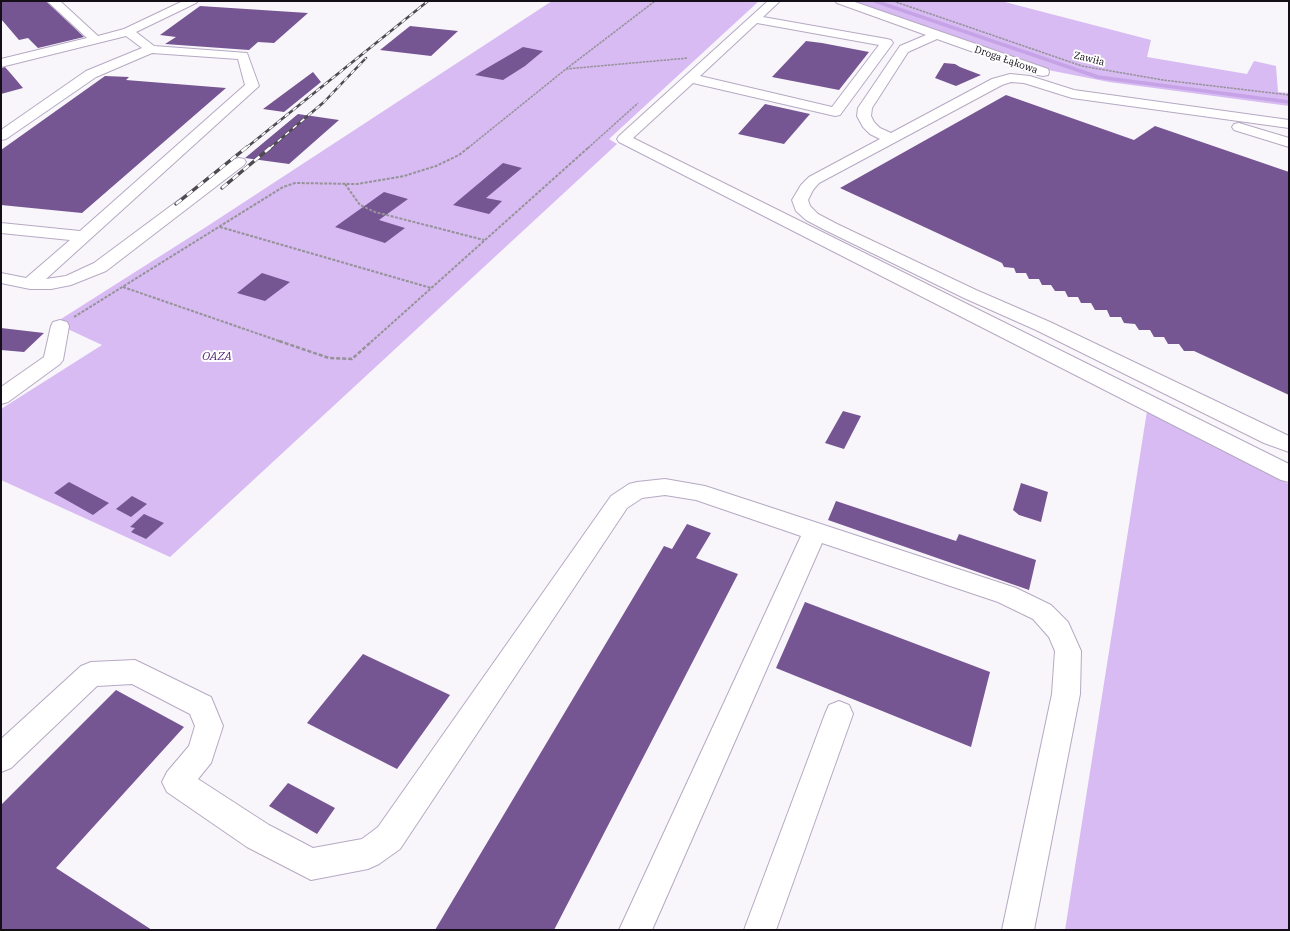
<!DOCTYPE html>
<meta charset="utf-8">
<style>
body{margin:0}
#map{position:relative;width:1290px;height:931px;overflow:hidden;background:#f8f6fb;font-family:"IBM Plex Serif",serif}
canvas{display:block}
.frame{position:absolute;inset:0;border:2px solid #130e17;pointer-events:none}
</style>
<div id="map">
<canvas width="1290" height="931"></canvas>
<div class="frame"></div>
</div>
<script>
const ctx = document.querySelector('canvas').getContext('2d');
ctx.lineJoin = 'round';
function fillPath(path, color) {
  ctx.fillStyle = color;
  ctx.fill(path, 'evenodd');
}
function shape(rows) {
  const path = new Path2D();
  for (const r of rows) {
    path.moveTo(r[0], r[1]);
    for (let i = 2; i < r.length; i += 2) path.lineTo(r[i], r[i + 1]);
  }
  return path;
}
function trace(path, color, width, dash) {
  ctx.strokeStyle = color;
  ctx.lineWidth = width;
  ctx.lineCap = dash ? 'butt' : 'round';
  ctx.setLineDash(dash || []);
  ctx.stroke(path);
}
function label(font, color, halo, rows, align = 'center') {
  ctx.font = font + ' "IBM Plex Serif",serif';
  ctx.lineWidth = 4;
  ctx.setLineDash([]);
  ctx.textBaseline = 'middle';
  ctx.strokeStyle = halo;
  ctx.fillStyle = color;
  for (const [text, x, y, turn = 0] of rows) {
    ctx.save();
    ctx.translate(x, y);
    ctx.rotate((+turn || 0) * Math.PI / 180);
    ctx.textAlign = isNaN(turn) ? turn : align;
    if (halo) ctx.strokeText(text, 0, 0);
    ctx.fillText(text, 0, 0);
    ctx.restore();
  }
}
fillPath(shape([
 [552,1,759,1,609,139,617,144,170,557,1,480,1,409,102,345,57,324,61,319,206,227],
 [850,1,1001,1,1151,40,1147,57,1247,74,1254,61,1276,66,1278,92,1289,93,1289,106,1109,82,1048,70],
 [1147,411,1289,484,1289,930,1065,930]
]), '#d7bbf2');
trace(shape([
 [875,1,1098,77,1289,102]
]), '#c6a2e6', 3.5);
fillPath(shape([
 [1,1,46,1,84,37,38,48,28,38,19,40,1,19],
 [200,6,308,13,274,43,258,42,249,50,165,44,176,37,160,35],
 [410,26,458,31,431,56,380,50],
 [806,41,822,43,869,52,839,90,772,77],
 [523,47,543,51,525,66,503,80,475,75],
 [944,63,955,64,960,67,981,75,956,86,935,78],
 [5,67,12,75,23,88,1,94,1,68],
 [313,72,321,82,284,112,263,109],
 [105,76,129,77,126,80,226,88,82,213,1,205,1,150],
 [1006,95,1134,140,1155,126,1289,172,1289,395,1194,351,1184,351,1179,344,1168,344,1164,337,1154,337,1150,330,1139,330,1135,324,1124,323,1121,317,1110,317,1107,310,1095,310,1091,303,1081,303,1078,297,1068,297,1065,291,1055,291,1051,285,1042,285,1039,279,1029,279,1026,273,1016,273,1014,268,1004,267,1002,263,840,188],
 [765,104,810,114,784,144,738,134],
 [298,114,339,120,289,164,245,158],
 [503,163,522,168,486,198,502,201,489,214,453,205],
 [384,192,408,199,379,220,405,228,385,243,335,227],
 [262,273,290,282,265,301,237,293],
 [1,328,44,333,24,352,1,350],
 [843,411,861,416,844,449,825,443],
 [69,482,109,503,93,515,54,493],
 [1021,483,1048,492,1041,522,1019,515,1013,510],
 [132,496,147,504,131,517,116,509],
 [836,501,956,541,959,534,1036,560,1029,590,828,520],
 [144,514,164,523,146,539,131,532,135,528,130,527],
 [687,524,711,533,696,558,738,574,554,930,435,930,664,546,672,549],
 [805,602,990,672,971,747,776,668],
 [363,654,450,695,397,769,307,723],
 [116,690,184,727,56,868,152,930,1,930,1,805],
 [288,783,335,808,317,834,269,806]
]), '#765593');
const minor = shape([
 [47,1,60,1,98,36,124,29,183,1,198,1,196,3,136,32,154,46,247,53,259,86,46,279,66,276,94,263,234,159,239,158,244,159,246,162,244,165,106,271,71,285,51,289,30,289,1,283,1,273,26,278,70,240,1,233,1,223,80,231,245,85,238,59,152,53,96,77,6,139,1,140,1,130,86,71,142,48,126,36,1,67,1,59,87,38,47,1],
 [768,1,780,1,763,17,887,39,891,40,893,43,840,115,835,116,693,83,633,138,1289,464,1289,482,1281,480,619,142,617,139,619,136,768,1],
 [757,23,879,45,832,107,700,76,757,23],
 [835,1,852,1,1048,69,1049,72,1048,75,1043,76,1038,75,937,39,908,52,872,108,871,116,874,122,880,128,891,133,992,79,1010,74,1030,76,1074,90,1289,120,1289,128,1072,98,1024,83,1011,82,1002,85,819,183,813,190,808,200,810,206,818,214,837,224,976,290,1050,322,1289,436,1289,452,1264,443,1036,330,964,298,825,230,806,220,796,211,792,200,801,185,809,177,880,139,870,134,863,127,857,116,858,108,900,46,926,35,837,3,835,1],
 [1239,123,1289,138,1289,147,1234,130,1232,127,1234,124,1239,123],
 [60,320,67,322,69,326,63,360,60,364,8,402,1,404,1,387,44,357,51,326,53,322,60,320],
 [665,479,705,486,1016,588,1051,605,1068,622,1081,651,1080,694,1034,930,1002,930,1052,694,1055,651,1049,637,1033,619,998,602,822,543,652,930,619,930,801,536,696,500,665,495,642,498,627,508,400,849,379,864,368,869,311,880,247,847,167,792,162,782,167,772,189,746,195,726,190,714,132,684,97,686,11,768,1,772,1,739,81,666,91,662,135,660,211,697,223,726,211,763,198,779,269,825,313,848,362,839,378,827,611,496,629,484,637,482,665,479],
 [839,701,849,705,853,714,776,930,744,930,825,714,829,705,839,701]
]);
trace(minor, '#b6a9c3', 2);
trace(shape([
 [893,1,1082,66,1163,80,1289,95],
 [566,69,688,58],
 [468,148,566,69,655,1],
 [588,148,638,103]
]), '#959298', 1.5, [2.5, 1]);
trace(shape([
 [345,184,360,205,375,212,484,240],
 [220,227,431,288],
 [123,287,282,342],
 [74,317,283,187,295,183,357,184,404,176,436,166,459,155,469,147],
 [371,342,589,147]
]), '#959298', 2, [3, 1.5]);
trace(shape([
 [279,341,329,358,352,359,372,341]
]), '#959298', 2.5, [4, 2]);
fillPath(minor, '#fff');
const railFar1 = shape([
 [246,148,428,1],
 [270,148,324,102,366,58]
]);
const rail = shape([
 [222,188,271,147],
 [176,204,247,147]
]);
trace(railFar1, '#4e4a52', 2.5);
trace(rail, '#4e4a52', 3.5);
trace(railFar1, '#fff', 1.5, [5]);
trace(rail, '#fff', 2.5, [7]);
label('10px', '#130e17', '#fff', [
 ["Zawiła",1089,59,14],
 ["Droga Łąkowa",1006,60,19]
]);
label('italic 12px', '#502170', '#fff', [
 ["OAZA",217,357]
]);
</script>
